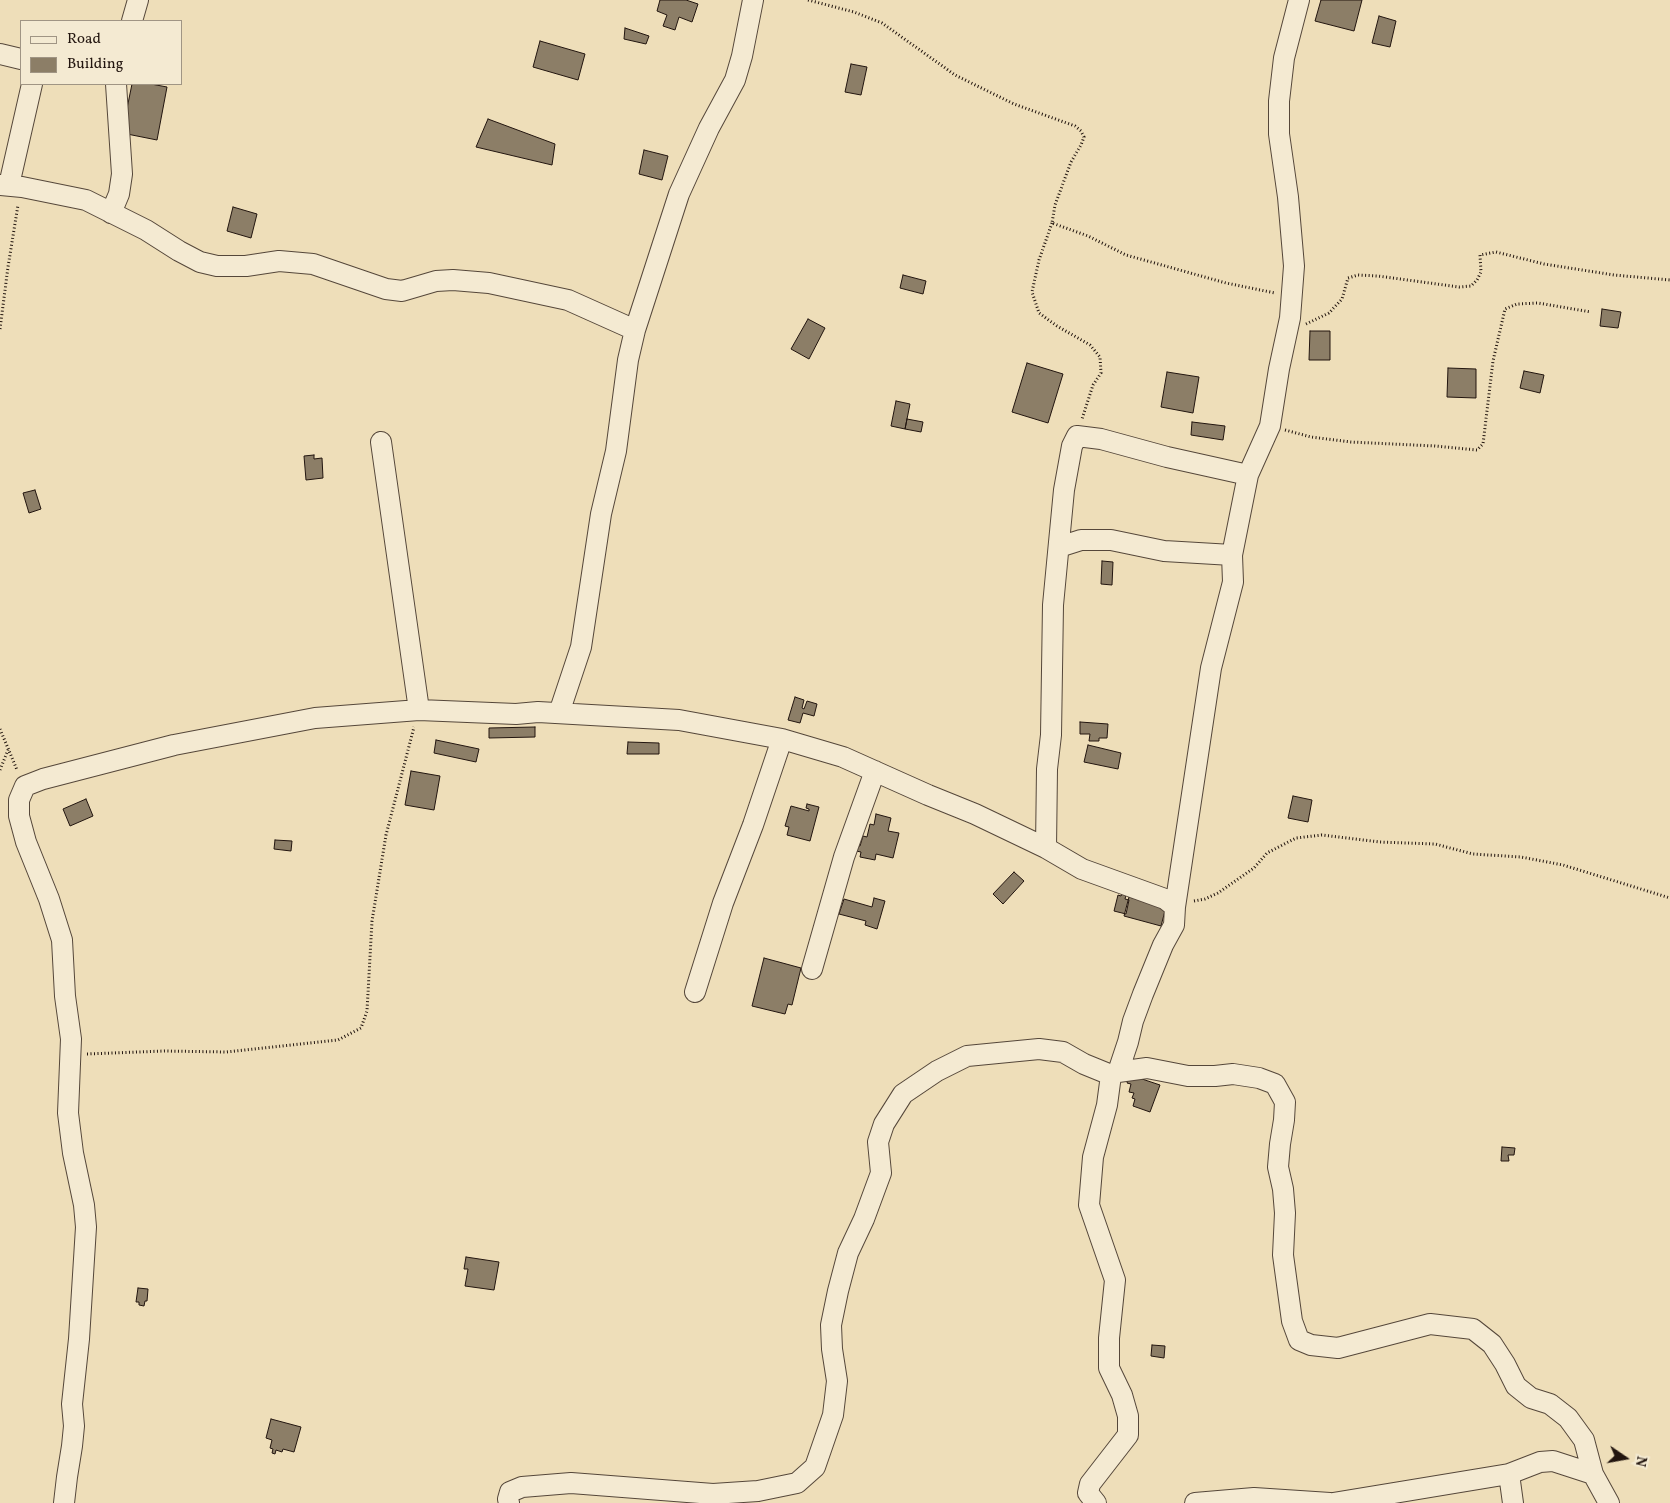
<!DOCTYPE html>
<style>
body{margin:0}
#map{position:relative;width:1670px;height:1503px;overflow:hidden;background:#eedeb9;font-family:Vollkorn,serif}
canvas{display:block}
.legend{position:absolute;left:20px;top:20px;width:162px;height:65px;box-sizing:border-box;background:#f4ead2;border:1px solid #a09584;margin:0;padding:6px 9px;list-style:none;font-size:15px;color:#22150f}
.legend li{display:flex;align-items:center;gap:10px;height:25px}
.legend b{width:25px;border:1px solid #a09584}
.north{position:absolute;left:1600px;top:1433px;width:50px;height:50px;-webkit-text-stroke:4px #f4ead2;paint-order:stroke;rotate:102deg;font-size:14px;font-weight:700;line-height:20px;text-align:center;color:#22150f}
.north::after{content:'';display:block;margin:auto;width:18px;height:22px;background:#22150f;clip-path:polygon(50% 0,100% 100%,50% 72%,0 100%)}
</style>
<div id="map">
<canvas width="1670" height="1503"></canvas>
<ul class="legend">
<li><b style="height:6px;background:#f4ead2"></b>Road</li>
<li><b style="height:14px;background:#8c7e67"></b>Building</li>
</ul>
<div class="north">N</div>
</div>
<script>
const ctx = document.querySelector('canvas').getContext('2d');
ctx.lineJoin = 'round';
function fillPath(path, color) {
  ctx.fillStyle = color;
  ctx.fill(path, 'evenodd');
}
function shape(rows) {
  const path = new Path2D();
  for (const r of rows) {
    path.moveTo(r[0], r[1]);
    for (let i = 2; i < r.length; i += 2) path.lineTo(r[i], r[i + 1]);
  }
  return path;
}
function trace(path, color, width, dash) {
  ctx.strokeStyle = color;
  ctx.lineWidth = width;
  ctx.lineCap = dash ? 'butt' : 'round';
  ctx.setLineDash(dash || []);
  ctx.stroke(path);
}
const building = shape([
 [660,0,686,0,698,4,692,22,679,17,675,30,663,26,667,15,657,11,660,0],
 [1321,0,1362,0,1354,31,1315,21,1321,0],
 [1379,16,1396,21,1390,47,1372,43,1379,16],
 [625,28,649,36,646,44,624,39,625,28],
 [540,41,585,54,578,80,533,67,540,41],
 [851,64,867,67,861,95,845,92,851,64],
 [132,84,151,84,167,87,157,140,122,133,132,84],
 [488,119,555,144,552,165,476,147,488,119],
 [644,150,668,156,662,180,639,174,644,150],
 [233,207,257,214,251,238,227,231,233,207],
 [903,275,926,281,923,294,900,288,903,275],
 [1602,309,1621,312,1618,328,1600,326,1602,309],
 [808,319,825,328,809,359,791,349,808,319],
 [1310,331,1330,331,1330,360,1309,360,1310,331],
 [1027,363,1063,374,1048,423,1012,412,1027,363],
 [1448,368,1476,369,1476,398,1447,397,1448,368],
 [1524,371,1544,375,1540,393,1520,388,1524,371],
 [1167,372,1199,377,1193,413,1161,407,1167,372],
 [896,401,910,404,905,429,891,426,896,401],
 [907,419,923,422,921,432,905,429,907,419],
 [1192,422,1225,426,1223,440,1191,435,1192,422],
 [314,455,314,459,322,458,323,478,306,480,304,456,314,455],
 [35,490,41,509,29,513,23,493,35,490],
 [1102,561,1113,562,1112,585,1101,584,1102,561],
 [795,697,804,700,802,708,804,709,807,701,817,704,814,716,803,713,800,723,788,720,795,697],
 [1080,722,1108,724,1107,738,1099,738,1099,741,1089,741,1090,734,1080,734,1080,722],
 [535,727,535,737,489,738,489,728,535,727],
 [436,740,479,749,476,762,434,753,436,740],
 [628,742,659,743,659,754,627,754,628,742],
 [1088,745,1121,753,1118,769,1084,762,1088,745],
 [411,771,440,776,434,810,405,805,411,771],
 [1293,796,1312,800,1308,822,1288,818,1293,796],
 [86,799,93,816,70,826,63,809,86,799],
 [807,804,819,807,810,841,787,835,789,827,785,826,791,806,809,811,809,809,806,808,807,804],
 [876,814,891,818,888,831,899,833,893,858,876,854,875,860,860,857,861,852,856,851,857,846,860,846,863,836,867,837,870,824,874,825,876,814],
 [275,840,292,841,291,851,274,849,275,840],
 [1014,872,1024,881,1003,904,993,894,1014,872],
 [1122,894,1126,895,1125,899,1129,900,1126,914,1114,911,1118,895,1121,896,1122,894],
 [1129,897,1166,907,1161,926,1124,916,1129,897],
 [874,898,885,901,877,929,865,925,866,921,839,914,844,899,872,907,874,898],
 [764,958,801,968,792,1005,788,1004,785,1014,752,1006,764,958],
 [1130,1075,1160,1085,1150,1112,1133,1106,1135,1099,1132,1098,1134,1093,1129,1092,1131,1084,1127,1083,1130,1075],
 [1502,1147,1515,1148,1514,1155,1508,1155,1509,1161,1501,1161,1502,1147],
 [466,1257,499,1262,494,1290,465,1286,468,1269,464,1269,466,1257],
 [138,1288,148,1289,147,1301,145,1301,144,1306,139,1305,139,1302,136,1302,138,1288],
 [1152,1345,1165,1346,1164,1358,1151,1356,1152,1345],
 [271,1419,301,1427,294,1452,283,1449,282,1452,276,1450,275,1454,272,1453,273,1449,270,1448,272,1440,266,1438,271,1419]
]);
fillPath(building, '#8c7e67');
trace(building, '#22150f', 1);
const minor = shape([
 [132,21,138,0],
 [0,54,21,59],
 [0,185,22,187,86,200,146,230,179,251,200,262,217,266,246,266,279,261,313,264,386,289,402,291,436,281,453,280,489,283,568,300,635,330],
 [9,185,32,84],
 [111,213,119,194,122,174,116,84],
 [381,442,419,710],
 [1059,547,1081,540,1111,540,1164,551,1232,555],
 [559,713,581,647,601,514,616,451,628,360,635,330,679,194,709,128,735,80,742,56,753,0],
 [1046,848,1047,769,1051,735,1053,605,1064,490,1072,446,1077,436,1101,439,1167,457,1248,475],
 [1175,907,1211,668,1233,582,1232,555,1248,475,1270,426,1279,369,1290,318,1294,266,1288,197,1279,134,1279,101,1284,58,1299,0],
 [812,969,844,857,875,771],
 [695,992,723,903,753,825,782,739],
 [1509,1474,1513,1503],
 [64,1503,67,1477,72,1446,74,1426,72,1404,79,1339,86,1227,84,1205,73,1153,68,1113,71,1039,65,996,62,940,49,899,26,842,19,816,19,800,25,786,43,779,174,745,315,718,419,710,516,714,538,712,679,720,782,739,843,757,928,795,975,814,1046,848,1082,869,1165,899,1175,907,1174,925,1163,945,1143,994,1133,1021,1128,1042,1118,1072],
 [509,1503,508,1499,510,1492,522,1487,571,1483,713,1494,758,1491,797,1483,815,1467,833,1415,837,1381,832,1349,831,1325,838,1291,848,1253,864,1219,881,1173,878,1142,884,1124,903,1094,937,1071,967,1056,1039,1049,1063,1052,1084,1064,1111,1075,1118,1072,1147,1068,1188,1076,1215,1076,1233,1074,1259,1078,1275,1084,1285,1102,1284,1120,1280,1144,1278,1167,1283,1189,1285,1213,1283,1255,1292,1321,1299,1340,1311,1345,1338,1348,1430,1324,1473,1329,1492,1344,1505,1364,1516,1386,1531,1398,1550,1404,1568,1418,1584,1440,1593,1474,1609,1503],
 [1096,1503,1088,1493,1090,1484,1128,1435,1128,1416,1122,1395,1109,1368,1109,1338,1115,1280,1089,1205,1093,1157,1107,1105,1111,1075],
 [1195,1503,1254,1498,1330,1503],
 [1333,1503,1509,1474,1540,1462,1553,1461,1593,1474]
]);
trace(minor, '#55473a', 22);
trace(shape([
 [808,0,854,12,882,23,955,75,1014,104,1075,126,1081,131,1084,137,1081,145,1071,162,1055,205,1052,223,1088,236,1126,255,1226,283,1275,293],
 [1052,223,1039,260,1032,292,1039,313,1057,326,1090,345,1100,357,1101,373,1093,385,1082,419],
 [1306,324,1329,313,1342,299,1348,278,1358,275,1378,276,1459,287,1471,286,1477,280,1481,272,1480,255,1496,252,1544,264,1614,275,1670,280],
 [0,329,8,267,18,205],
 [1285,430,1311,437,1351,442,1435,446,1477,450,1483,444,1493,361,1505,309,1517,304,1538,303,1591,312],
 [0,729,17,770],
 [0,770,8,750],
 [1194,901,1205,899,1218,893,1254,868,1267,853,1296,838,1322,835,1380,842,1435,844,1473,854,1521,857,1563,865,1670,898],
 [87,1054,164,1051,226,1052,338,1040,361,1028,367,1011,372,921,386,835,414,727]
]), '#22150f', 3, [1, 2.5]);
trace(minor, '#f4ead2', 20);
</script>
